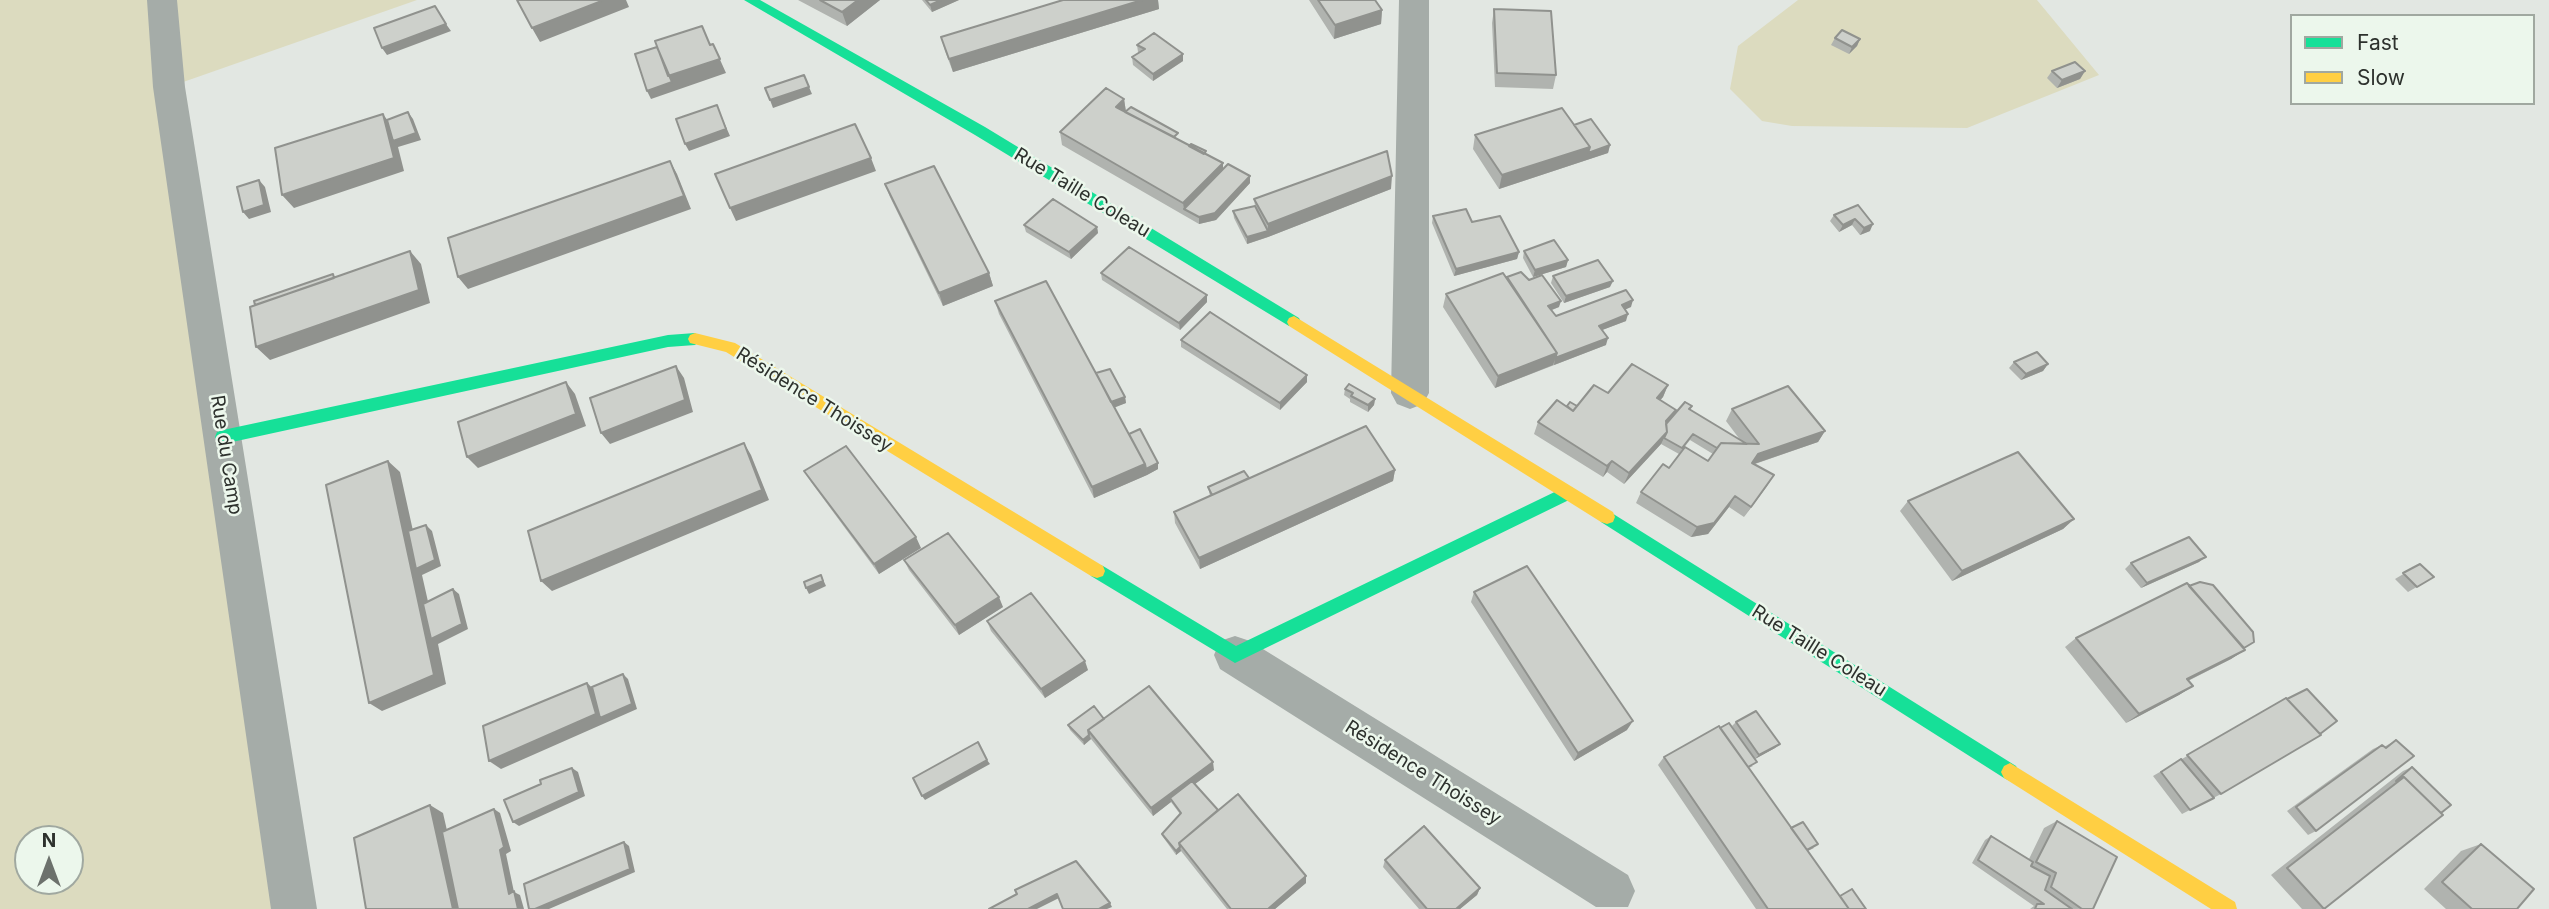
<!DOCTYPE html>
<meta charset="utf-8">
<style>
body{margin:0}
#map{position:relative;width:2549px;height:909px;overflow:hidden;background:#e2e7e2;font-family:Inter,sans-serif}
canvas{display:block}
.legend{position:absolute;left:2290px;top:14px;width:245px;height:91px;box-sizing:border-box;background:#ecf7ec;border:2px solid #a0a8a0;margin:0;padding:9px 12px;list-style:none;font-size:21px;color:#2d312d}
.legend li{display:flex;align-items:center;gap:14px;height:35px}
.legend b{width:35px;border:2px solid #a0a8a0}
.north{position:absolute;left:14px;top:825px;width:70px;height:70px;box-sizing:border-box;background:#ecf7ec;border:2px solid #a0a8a0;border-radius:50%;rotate:0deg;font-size:19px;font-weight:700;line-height:28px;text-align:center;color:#2d312d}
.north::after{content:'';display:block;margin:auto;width:24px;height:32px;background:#6c716c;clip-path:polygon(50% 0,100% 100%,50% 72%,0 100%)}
</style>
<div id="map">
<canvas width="2549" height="909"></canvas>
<ul class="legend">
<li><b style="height:9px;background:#16e098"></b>Fast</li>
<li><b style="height:9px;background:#ffcf43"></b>Slow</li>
</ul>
<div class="north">N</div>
</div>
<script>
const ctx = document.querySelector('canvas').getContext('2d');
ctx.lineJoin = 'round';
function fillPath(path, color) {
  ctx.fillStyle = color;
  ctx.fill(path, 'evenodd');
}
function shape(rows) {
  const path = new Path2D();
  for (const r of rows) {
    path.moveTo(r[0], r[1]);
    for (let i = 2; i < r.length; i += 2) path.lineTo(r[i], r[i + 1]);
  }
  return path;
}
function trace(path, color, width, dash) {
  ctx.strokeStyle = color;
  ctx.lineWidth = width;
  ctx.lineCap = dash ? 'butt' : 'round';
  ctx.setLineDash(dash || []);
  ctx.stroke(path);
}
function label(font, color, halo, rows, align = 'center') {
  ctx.font = font + ' Inter,sans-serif';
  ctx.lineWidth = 5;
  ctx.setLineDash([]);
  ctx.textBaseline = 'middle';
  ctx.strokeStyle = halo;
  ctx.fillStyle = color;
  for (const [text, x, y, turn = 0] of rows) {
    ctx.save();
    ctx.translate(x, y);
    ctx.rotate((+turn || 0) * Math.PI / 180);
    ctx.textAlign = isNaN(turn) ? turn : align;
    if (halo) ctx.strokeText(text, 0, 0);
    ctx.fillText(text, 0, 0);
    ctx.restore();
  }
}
fillPath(shape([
 [0,0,417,0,169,87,294,909,0,909],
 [28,839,70,839,70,881,28,881],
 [1798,0,2037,0,2099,75,1967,128,1792,126,1762,121,1730,89,1738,46]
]), '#dcdbbf');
fillPath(shape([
 [147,0,177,0,185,87,317,909,271,909,153,87,147,0],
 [1399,0,1429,0,1429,393,1423,404,1410,409,1397,404,1391,393,1399,0],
 [1235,636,1250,641,1628,875,1635,891,1628,907,1596,907,1220,669,1214,655,1220,641,1235,636]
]), '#a5aca8');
fillPath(shape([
 [744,0,760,0,985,127,1299,318,1301,322,1299,326,1289,326,975,135,744,0],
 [695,333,702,339,695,345,668,347,223,444,217,442,215,437,217,432,223,430,668,335,695,333],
 [1567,486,1573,488,1575,493,1573,498,1235,663,1091,576,1089,571,1091,566,1097,564,1103,566,1236,646,1567,486],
 [1607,510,2016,766,2019,772,2016,778,2010,781,2004,778,1601,522,1599,517,1601,512,1607,510]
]), '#16e098');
fillPath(shape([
 [1294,316,1613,512,1615,517,1613,522,1607,524,1601,522,1289,326,1287,322,1289,318,1294,316],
 [695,333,735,343,1103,566,1105,571,1103,576,1097,578,1091,576,726,352,690,343,688,339,690,335,695,333],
 [2010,763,2235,902,2237,909,2211,909,2004,778,2001,772,2004,766,2010,763]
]), '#ffcf43');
fillPath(shape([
 [798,0,880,0,847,26],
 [922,0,959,0,932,12],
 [1063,0,1158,0,1159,9,953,72,945,51,941,37],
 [1309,0,1375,0,1382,10,1381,24,1334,39],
 [1494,9,1556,75,1553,89,1495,87,1492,23],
 [1835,38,1860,39,1857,46,1849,54,1831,45],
 [1137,45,1183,61,1153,81,1133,65,1132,57,1139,53,1138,52],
 [2052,71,2085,71,2080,79,2057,88,2047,78],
 [1124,99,1126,112,1189,146,1206,151,1206,155,1223,170,1250,176,1250,183,1216,220,1199,224,1062,145,1060,132],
 [1574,125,1610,145,1608,153,1499,189,1473,149,1475,135],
 [885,184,989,273,993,286,943,306,890,197],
 [1391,189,1268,237,1247,244,1234,218,1233,211,1255,206,1254,199],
 [1858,205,1870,231,1860,235,1852,225,1839,232,1830,221,1834,215],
 [1433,216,1472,222,1519,252,1517,259,1454,276,1432,223],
 [1024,225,1097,227,1098,233,1071,259,1026,232],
 [1524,251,1568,260,1566,267,1533,277,1523,258],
 [1101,273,1207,295,1207,302,1180,330,1102,280],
 [1553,276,1610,287,1564,303,1551,283],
 [1507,277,1529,280,1559,307,1552,310,1556,316,1631,307,1625,309,1626,321,1602,330,1606,345,1495,388,1443,307,1446,294],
 [995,301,1096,373,1125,397,1126,403,1114,407,1129,434,1158,463,1158,469,1147,475,1094,498,999,314],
 [1181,340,1307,375,1307,382,1280,410,1181,347],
 [2014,362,2048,364,2043,371,2021,380,2009,368],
 [1668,385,1663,397,1660,400,1675,414,1692,406,1690,410,1741,441,1726,421,1732,409,1825,431,1818,442,1755,464,1767,486,1744,517,1729,507,1708,534,1691,537,1636,503,1641,492,1669,468,1708,461,1713,454,1690,440,1679,454,1661,444,1624,484,1607,472,1603,477,1534,434,1538,422,1567,406,1577,406,1608,393],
 [1345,389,1375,399,1374,405,1368,412,1350,402,1350,399,1344,395],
 [1395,470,1393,481,1200,569,1175,523,1174,512,1210,496,1208,487,1249,478],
 [804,471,921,548,879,574,811,482],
 [1908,501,2074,519,2063,529,1952,581,1900,511],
 [904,560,1003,607,959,635,909,570],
 [2199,562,2141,588,2125,569,2131,563],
 [2420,564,2434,577,2408,592,2395,579],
 [1474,592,1627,730,1574,761,1471,602],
 [987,621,1088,670,1045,698,991,631],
 [2076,638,2244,648,2245,650,2231,659,2188,681,2193,686,2179,695,2126,723,2065,647],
 [2286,698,2221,794,2182,814,2153,776],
 [1104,719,1214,770,1195,784,1218,810,1306,876,1306,883,1275,909,1227,909,1181,851,1176,855,1163,837,1162,834,1180,814,1171,802,1153,816,1091,739,1084,745,1070,730,1068,725],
 [1736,722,1775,748,1755,759,1732,726],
 [2396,740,2316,831,2308,835,2287,811,2373,749,2382,745,2384,747],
 [1664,757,1753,766,1749,768,1791,828,1814,848,1808,851,1840,896,1866,909,1756,909,1658,765],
 [2412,767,2325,909,2302,909,2271,875,2403,771],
 [2057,821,2093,909,2030,909,2034,906,1972,863,1985,840,1991,836,2029,859,2044,828],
 [2481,844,2517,909,2446,909,2424,889,2461,851],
 [1385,860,1480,888,1477,895,1460,909,1419,909,1383,867]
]), '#b0b3af');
fillPath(shape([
 [604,0,626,0,629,7,540,42,532,28],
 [858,0,880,0,847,26,842,12],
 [941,0,959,0,932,12,930,5],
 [1142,0,1158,0,1159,9,953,72,949,59],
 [1382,10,1381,24,1334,39,1335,25],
 [446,24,451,31,387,55,382,48],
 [1860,39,1857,46,1849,54,1852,47],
 [713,44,726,73,651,99,647,91],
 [1183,54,1183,61,1153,81,1153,74],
 [2085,71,2080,79,2057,88,2062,80],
 [809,87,812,94,773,108,770,100],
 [1124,99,1126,112,1116,107],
 [408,112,413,119,421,140,398,147,404,171,294,208,282,195,383,114,393,128],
 [720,113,730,136,689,151,685,144],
 [1610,145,1608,153,1499,189,1502,175,1590,147],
 [871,158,876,171,736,221,730,208],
 [670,161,677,174,691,209,468,289,458,277],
 [1223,163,1223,177,1184,209,1183,203],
 [1250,176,1250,183,1216,220,1199,224,1199,217],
 [1392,176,1391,189,1268,237,1247,244,1247,237,1268,231,1268,224],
 [259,180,265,187,271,212,249,219,243,212],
 [1855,219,1852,225,1839,232,1843,225],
 [1873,224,1870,231,1860,235,1864,228],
 [1097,227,1098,233,1071,259,1069,252],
 [410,251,421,264,430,303,270,360,256,347],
 [1519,252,1517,259,1454,276,1456,269],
 [1568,260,1566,267,1533,277,1535,270],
 [989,273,993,286,943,306,939,293],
 [1613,281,1610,287,1564,303,1566,296],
 [1207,295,1207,302,1180,330,1179,323],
 [1633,300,1631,307,1620,312,1622,305],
 [1561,301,1559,307,1546,312,1548,306],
 [1628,314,1626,321,1597,332,1599,326],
 [1608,338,1606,345,1554,365,1555,358],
 [1557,353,1553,365,1495,388,1498,376],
 [2048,364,2043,371,2021,380,2026,374],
 [676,366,684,378,693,412,610,444,601,433],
 [1307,375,1307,382,1280,410,1280,403],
 [566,382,575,394,586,426,478,468,467,457],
 [1668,385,1663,397,1652,410,1657,398],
 [1125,397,1126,403,1111,409,1110,403],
 [1375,399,1374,405,1368,412,1368,405],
 [1825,431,1818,442,1751,465,1746,474,1758,454],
 [1667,432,1661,444,1624,484,1629,473],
 [744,443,751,455,769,500,552,591,541,581],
 [388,461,400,472,421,567,426,525,432,531,441,566,422,575,436,637,453,589,459,594,468,629,438,644,446,684,382,711,369,703],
 [1612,461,1607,472,1603,477,1607,466],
 [1158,463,1158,469,1147,475,1146,469],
 [1145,464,1147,475,1094,498,1092,487],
 [1395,470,1393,481,1200,569,1199,558],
 [1774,475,1767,486,1744,517,1751,507],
 [1735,496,1729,507,1708,534,1691,537,1697,527],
 [2074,519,2063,529,1952,581,1962,571],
 [916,537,921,548,879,574,874,564],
 [2206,557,2199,562,2141,588,2147,583],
 [821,575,826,586,809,594,806,588],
 [999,597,1003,607,959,635,955,625],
 [2245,650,2231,659,2173,688,2187,679],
 [1085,661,1088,670,1045,698,1041,689],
 [623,674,628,679,637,709,501,769,489,761,587,683,597,692],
 [2193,686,2179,695,2126,723,2139,714],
 [1633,721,1627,730,1574,761,1578,753],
 [1089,735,1091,739,1084,745,1083,740],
 [1780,744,1775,748,1755,759,1759,755],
 [987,760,990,764,925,800,922,796],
 [1213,762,1214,770,1172,801,1170,798,1171,802,1153,816,1151,808],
 [572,768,578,772,585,796,519,826,513,822],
 [430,805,443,813,465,909,453,909],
 [494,809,500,813,511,851,506,854,514,892,520,895,524,909,518,909,509,894,500,850],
 [624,842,629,846,635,872,549,909,535,909],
 [1180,847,1181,851,1176,855,1176,851],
 [1306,876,1306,883,1275,909,1268,909],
 [1480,888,1477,895,1460,909,1456,909],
 [1057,894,1059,898,1037,909,1028,909],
 [1110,903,1112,907,1107,909,1099,909]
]), '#90928e');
const building = shape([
 [517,0,604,0,532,28,517,0],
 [820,0,858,0,842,12,820,0],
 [926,0,941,0,930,5,926,0],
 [1063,0,1142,0,949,59,941,37,1063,0],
 [1318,0,1375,0,1382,10,1335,25,1318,0],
 [435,6,446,24,382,48,374,28,435,6],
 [1494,9,1551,11,1556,75,1497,73,1494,9],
 [702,26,710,45,713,44,720,59,668,76,655,41,702,26],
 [1842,30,1860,39,1852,47,1835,38,1842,30],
 [1154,33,1183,54,1153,74,1132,57,1145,49,1137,45,1154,33],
 [657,47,672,82,647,91,635,54,657,47],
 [2075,62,2085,71,2062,80,2052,71,2075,62],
 [804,75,809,87,770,100,765,88,804,75],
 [1106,88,1124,99,1116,107,1223,163,1183,203,1060,132,1106,88],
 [717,105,726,129,685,144,676,119,717,105],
 [1131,107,1178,133,1174,137,1125,112,1131,107],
 [1562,108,1590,147,1502,175,1475,135,1562,108],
 [408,112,416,133,393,141,387,120,408,112],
 [383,114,394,158,282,195,275,148,383,114],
 [1591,119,1610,145,1588,153,1590,147,1574,125,1591,119],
 [855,124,871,158,730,208,715,174,855,124],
 [1191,144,1206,151,1204,154,1189,146,1191,144],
 [1387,151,1392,176,1268,224,1254,199,1387,151],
 [670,161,684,196,458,277,448,238,670,161],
 [1228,164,1250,176,1215,213,1199,217,1184,209,1228,164],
 [934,166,989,273,939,293,885,184,934,166],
 [259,180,264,205,243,212,237,187,259,180],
 [1053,199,1097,227,1069,252,1024,225,1053,199],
 [1858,205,1873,224,1864,228,1855,219,1843,225,1834,215,1858,205],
 [1255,206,1268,231,1247,237,1233,211,1255,206],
 [1466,209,1472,222,1500,216,1519,252,1456,269,1433,216,1466,209],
 [1554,240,1568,260,1535,270,1524,251,1554,240],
 [1129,247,1207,295,1179,323,1101,273,1129,247],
 [410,251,419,290,256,347,250,307,410,251],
 [1598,260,1613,281,1566,296,1553,276,1598,260],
 [1521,272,1529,280,1542,275,1561,301,1548,306,1556,316,1626,290,1633,300,1622,305,1628,314,1599,326,1608,338,1555,358,1557,353,1507,277,1521,272],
 [1503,273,1557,353,1498,376,1446,294,1503,273],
 [333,274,334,278,255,305,254,301,333,274],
 [1046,281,1145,464,1092,487,995,301,1046,281],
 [1210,312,1307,375,1280,403,1181,340,1210,312],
 [2037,352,2048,364,2026,374,2014,362,2037,352],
 [1632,364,1668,385,1657,398,1676,410,1666,421,1667,432,1629,473,1612,461,1607,466,1538,422,1557,400,1573,411,1594,385,1608,393,1632,364],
 [676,366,685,400,601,433,590,398,676,366],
 [1110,369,1125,397,1111,402,1096,373,1110,369],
 [566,382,576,414,467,457,458,422,566,382],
 [1349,384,1375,399,1368,405,1351,396,1353,393,1345,389,1349,384],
 [1788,386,1825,431,1758,454,1752,463,1774,475,1751,507,1735,496,1714,523,1697,527,1641,492,1663,464,1669,468,1685,447,1708,461,1721,443,1759,444,1732,409,1788,386],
 [1570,402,1577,406,1573,411,1567,406,1570,402],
 [1685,402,1692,406,1689,409,1747,444,1721,443,1717,448,1693,434,1682,448,1664,438,1667,432,1666,424,1685,402],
 [1366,426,1395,470,1199,558,1174,512,1366,426],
 [1140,429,1158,463,1146,469,1145,464,1129,434,1140,429],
 [744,443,762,490,541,581,528,531,744,443],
 [846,446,916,537,874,564,804,471,846,446],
 [2018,452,2074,519,1962,571,1908,501,2018,452],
 [388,461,434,675,369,703,326,485,388,461],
 [1244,471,1249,478,1212,495,1208,487,1244,471],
 [426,525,435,560,416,569,408,531,426,525],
 [948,533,999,597,955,625,904,560,948,533],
 [2189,537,2206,557,2147,583,2131,563,2189,537],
 [2420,564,2434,577,2417,587,2403,573,2420,564],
 [1527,566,1633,721,1578,753,1474,592,1527,566],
 [821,575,823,581,806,588,804,582,821,575],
 [2200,582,2213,585,2253,632,2254,642,2244,648,2189,586,2200,582],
 [2187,583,2245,650,2187,679,2193,686,2139,714,2076,638,2187,583],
 [453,589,462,624,431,639,423,604,453,589],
 [1031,593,1085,661,1041,689,987,621,1031,593],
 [623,674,632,704,600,718,592,687,623,674],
 [587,683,596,714,489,761,483,726,587,683],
 [1149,686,1213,762,1151,808,1088,730,1149,686],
 [2307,689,2337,721,2320,734,2287,699,2307,689],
 [2286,698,2321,735,2221,794,2187,755,2286,698],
 [1094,706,1104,719,1088,730,1089,735,1083,740,1068,725,1094,706],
 [1756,711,1780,744,1759,755,1736,722,1756,711],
 [1729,723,1757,762,1748,767,1720,728,1729,723],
 [1719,726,1849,909,1768,909,1664,757,1719,726],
 [2396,740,2414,756,2316,831,2296,807,2382,745,2386,748,2396,740],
 [978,742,987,760,922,796,913,778,978,742],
 [2181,759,2214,798,2190,810,2161,772,2181,759],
 [2412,767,2451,805,2441,813,2404,777,2396,781,2412,767],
 [572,768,579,792,513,822,504,800,541,784,540,780,572,768],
 [2404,777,2443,815,2324,909,2287,868,2404,777],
 [1192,781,1218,810,1179,843,1180,847,1176,851,1162,834,1181,813,1170,798,1192,781],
 [1238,794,1306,876,1268,909,1231,909,1179,843,1238,794],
 [430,805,453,909,366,909,354,838,430,805],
 [494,809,504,847,500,850,509,894,514,891,518,909,458,909,442,832,494,809],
 [2057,821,2117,857,2093,909,2082,909,2051,887,2056,873,2036,862,2057,821],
 [1803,822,1818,844,1807,850,1791,828,1803,822],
 [1424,826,1480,888,1456,909,1427,909,1385,860,1424,826],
 [1991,836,2033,862,2031,866,2050,876,2045,890,2072,909,2035,909,2037,904,2044,904,1978,860,1991,836],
 [624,842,630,869,535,909,529,909,524,884,624,842],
 [2481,844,2534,889,2517,909,2472,909,2442,882,2481,844],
 [1076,861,1110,903,1099,909,1063,909,1057,894,1028,909,989,909,1017,894,1015,890,1076,861],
 [1852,889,1866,909,1849,909,1840,896,1852,889]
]);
fillPath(building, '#cdd0cb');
trace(building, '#90928e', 2);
label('19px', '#2d312d', '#ecf7ec', [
 ["Rue Taille Coleau",1082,193,31],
 ["Résidence Thoissey",814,400,32],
 ["Rue du Camp",226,455,81],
 ["Rue Taille Coleau",1819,651,32],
 ["Résidence Thoissey",1423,773,32]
]);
</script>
